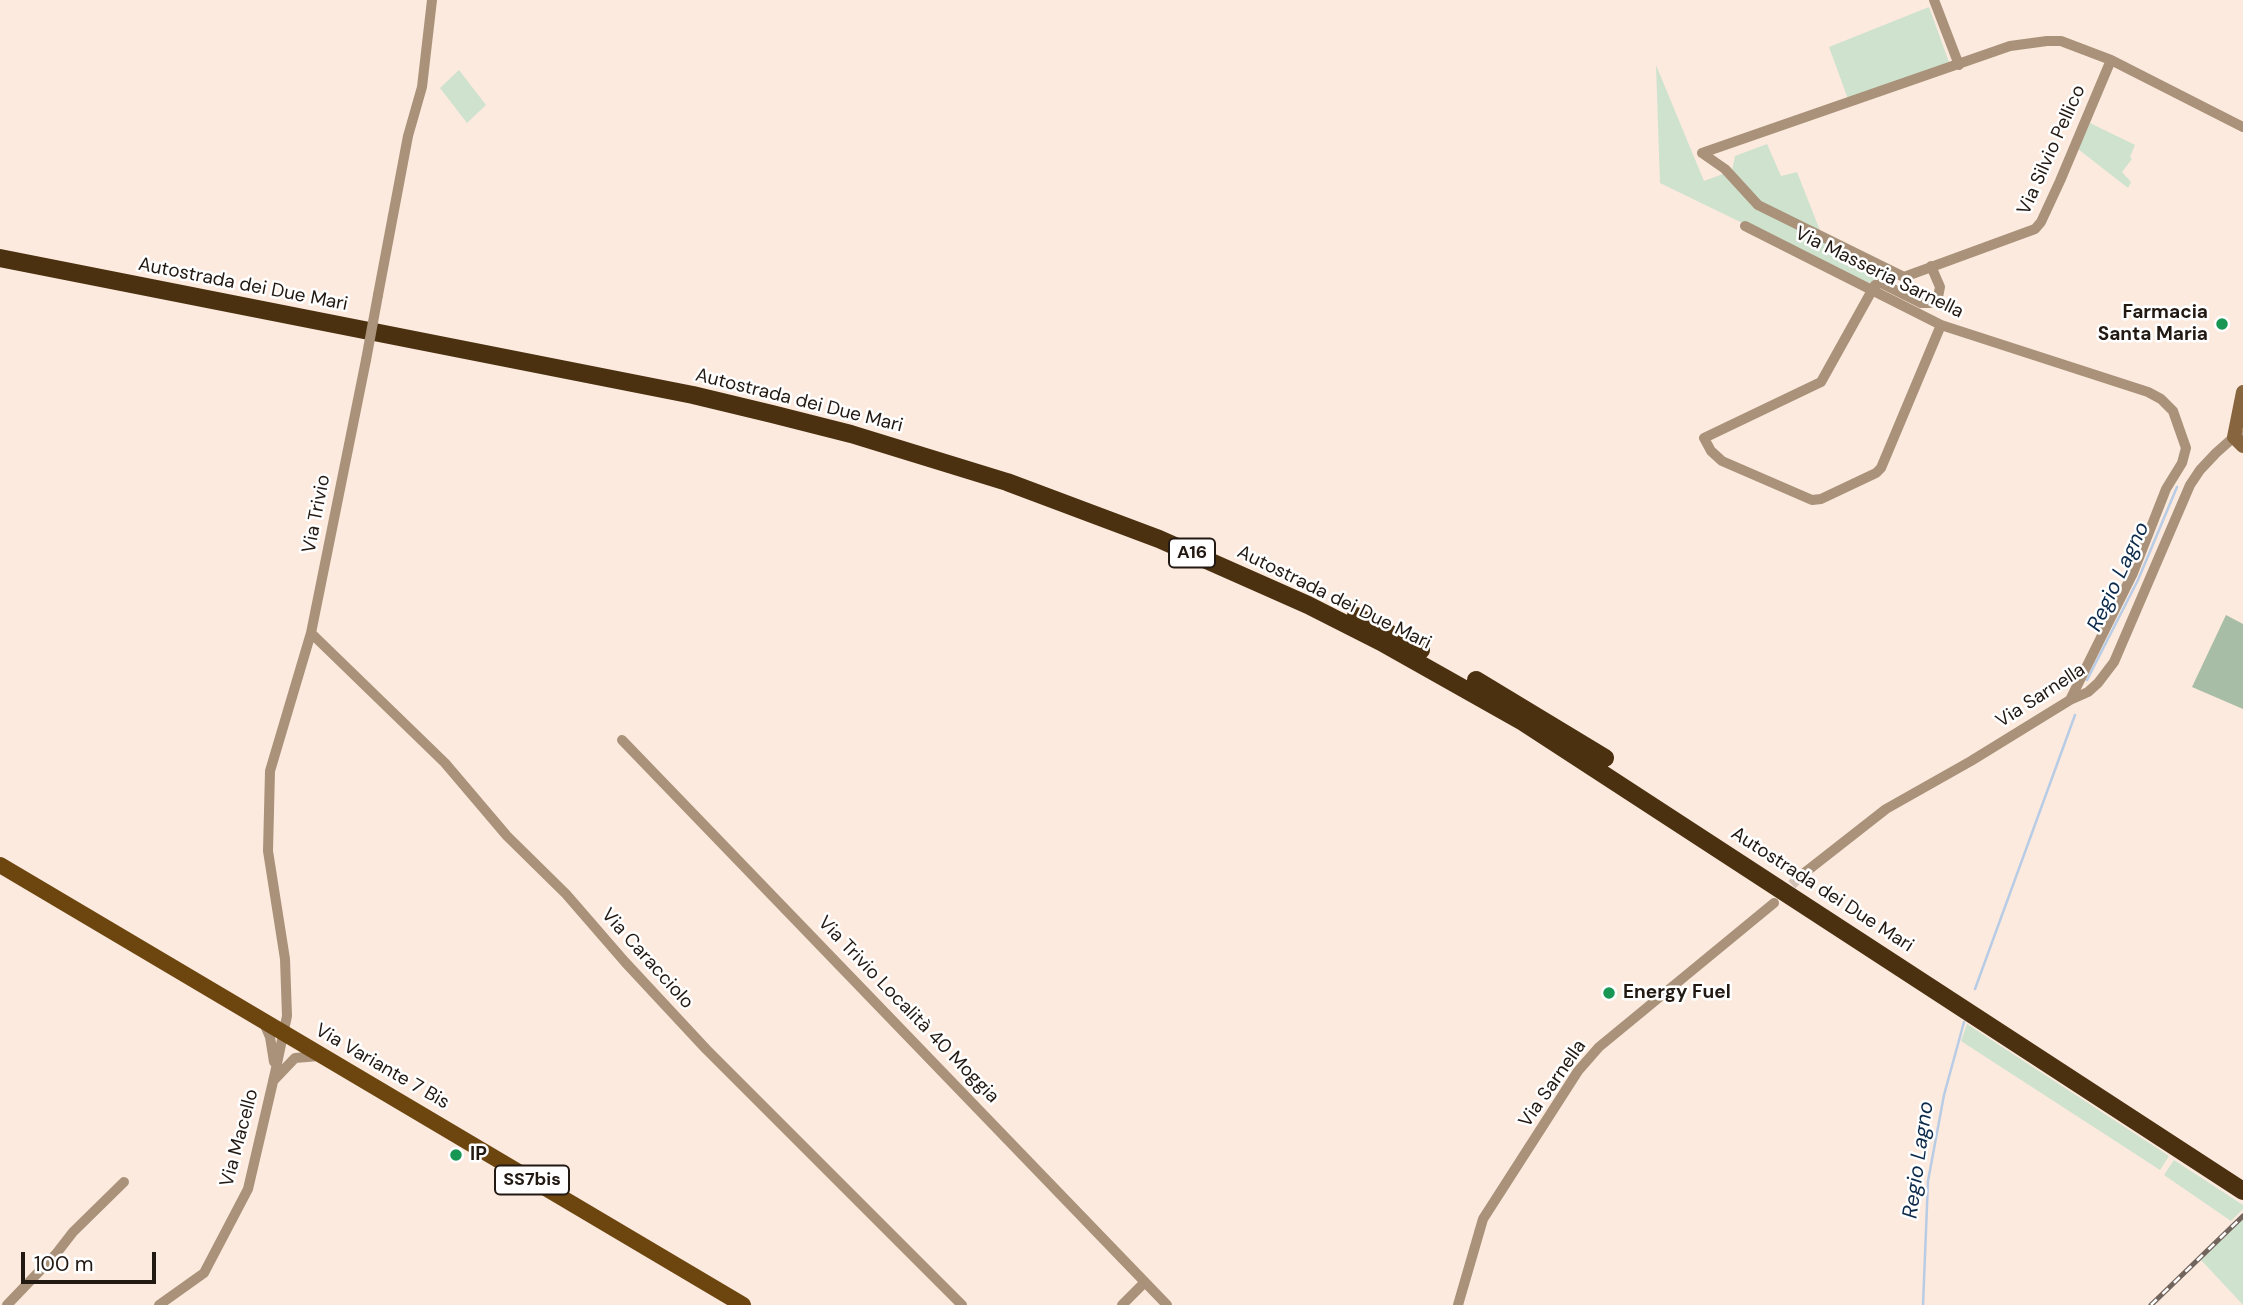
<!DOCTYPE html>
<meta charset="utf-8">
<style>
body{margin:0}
#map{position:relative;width:2243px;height:1305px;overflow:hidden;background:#fceadf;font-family:"DM Sans",sans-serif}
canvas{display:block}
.scale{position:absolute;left:21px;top:1252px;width:135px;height:32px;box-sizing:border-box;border:4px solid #231913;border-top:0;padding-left:9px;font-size:21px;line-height:24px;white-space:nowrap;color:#231913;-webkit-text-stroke:5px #fff;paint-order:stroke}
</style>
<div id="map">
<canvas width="2243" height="1305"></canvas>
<div class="scale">100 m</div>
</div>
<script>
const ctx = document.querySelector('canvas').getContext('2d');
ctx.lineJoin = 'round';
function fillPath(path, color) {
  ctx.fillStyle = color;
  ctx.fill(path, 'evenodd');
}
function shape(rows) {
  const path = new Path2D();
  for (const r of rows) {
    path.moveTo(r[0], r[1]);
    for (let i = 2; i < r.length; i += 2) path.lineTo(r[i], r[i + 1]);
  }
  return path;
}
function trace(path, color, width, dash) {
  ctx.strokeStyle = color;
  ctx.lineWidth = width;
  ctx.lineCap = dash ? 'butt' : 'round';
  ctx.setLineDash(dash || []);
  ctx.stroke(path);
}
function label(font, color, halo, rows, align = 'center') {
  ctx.font = font + ' "DM Sans",sans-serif';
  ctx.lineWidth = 5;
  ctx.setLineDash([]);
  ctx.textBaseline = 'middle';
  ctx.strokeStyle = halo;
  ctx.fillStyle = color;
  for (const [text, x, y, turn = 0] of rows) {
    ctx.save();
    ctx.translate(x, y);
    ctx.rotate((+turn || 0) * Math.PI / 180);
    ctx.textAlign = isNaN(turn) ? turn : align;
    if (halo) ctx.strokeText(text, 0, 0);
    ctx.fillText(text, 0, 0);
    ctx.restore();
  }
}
fillPath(shape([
 [1929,7,1949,62,1848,99,1829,47],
 [1656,65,1704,181,1723,174,1754,207,1885,274,1868,284,1660,183],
 [459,70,486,105,467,123,440,88],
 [2090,123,2135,145,2130,157,2132,159,2122,172,2131,182,2128,188,2078,149],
 [1767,144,1781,176,1797,172,1821,233,1759,200,1732,171,1735,156],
 [1967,1024,2169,1156,2160,1170,1961,1041],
 [2174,1160,2243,1205,2243,1209,2231,1221,2164,1175],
 [2243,1219,2243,1305,2201,1260]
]), '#cee2ce');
fillPath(shape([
 [2226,615,2243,624,2243,709,2192,687]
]), '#a7bda6');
trace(shape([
 [2087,680,2138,580,2177,487],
 [1975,989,2075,715],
 [1923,1305,1928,1181,1944,1095,1964,1022]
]), '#b8cce5', 2.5);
trace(shape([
 [1781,895,1803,874]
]), '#d1c0b6', 10, [10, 5]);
trace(shape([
 [1934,0,1959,65],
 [1702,153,2010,46,2047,41,2061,41,2111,60,2243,127],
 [1702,153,1725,169,1758,205,1904,277,2035,229,2041,222,2060,181,2111,60],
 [1745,226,1941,325,2148,392,2161,399,2173,411,2186,448,2182,463,2166,489,2133,573,2070,700],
 [1931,266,1940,287,1938,297,1930,303,1921,303,1881,283,1875,285,1821,382,1704,438,1711,451,1722,461,1812,500,1821,499,1876,473,1881,468,1941,325],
 [378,295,408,136,422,87,432,0],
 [311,633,445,763,507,836,566,894,625,962,706,1049,962,1305],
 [622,740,1167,1305],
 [1803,874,1886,809,1971,761,2070,700,2088,692,2098,683,2114,662,2190,485,2200,470,2216,453,2234,437,2243,435],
 [264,1023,270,1037,274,1062],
 [273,1081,295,1058,319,1056],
 [7,1305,56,1254,73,1232,124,1182],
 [159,1305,204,1273,248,1189,275,1073,287,1016,285,959,268,851,270,771,311,633,366,360],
 [1122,1305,1145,1282],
 [1458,1305,1483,1219,1578,1071,1599,1047,1774,903]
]), '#a99279', 10);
trace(shape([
 [2243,392,2234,437,2243,446]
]), '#87663f', 14);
trace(shape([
 [0,865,743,1305]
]), '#6d460f', 16);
trace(shape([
 [0,258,693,395,772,414,851,434,1007,482,1159,539,1308,605,1381,642,1523,722,2243,1191],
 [1356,616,1421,650],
 [1476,680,1605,758]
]), '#4b3110', 18);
const rail = shape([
 [2151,1305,2243,1216]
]);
trace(rail, '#72655d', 5);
trace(rail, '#fff', 2.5, [8]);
trace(shape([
 [366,360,378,295]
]), '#a99279', 10);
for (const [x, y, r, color] of [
 [2222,324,7,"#179654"],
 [1609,993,7,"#179654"],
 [456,1155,7,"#179654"]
]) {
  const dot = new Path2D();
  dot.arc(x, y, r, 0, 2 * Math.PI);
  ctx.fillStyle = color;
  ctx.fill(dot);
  trace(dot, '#fff', 2.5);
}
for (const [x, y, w] of [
 [1192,553,46],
 [532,1180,74]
]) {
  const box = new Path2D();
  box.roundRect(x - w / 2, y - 14.5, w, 29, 5);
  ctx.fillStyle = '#fff';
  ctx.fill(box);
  trace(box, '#231913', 2);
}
label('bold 18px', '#231913', null, [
 ["A16",1192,553],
 ["SS7bis",532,1180]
]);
label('19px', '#231913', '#fff', [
 ["Via Silvio Pellico",2052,150,-66],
 ["Via Masseria Sarnella",1879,273,26],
 ["Autostrada dei Due Mari",243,285,11],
 ["Autostrada dei Due Mari",799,401,14],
 ["Via Trivio",317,514,-79],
 ["Autostrada dei Due Mari",1334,598,26],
 ["Via Sarnella",2041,696,-33],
 ["Autostrada dei Due Mari",1822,890,33],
 ["Via Caracciolo",647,959,48],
 ["Via Trivio Località 40 Moggia",908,1010,46],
 ["Via Variante 7 Bis",382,1067,30],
 ["Via Sarnella",1553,1084,-55],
 ["Via Macello",240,1138,-75]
]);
label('bold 19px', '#231913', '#fff', [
 ["Farmacia",2208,313,"right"],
 ["Santa Maria",2208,335,"right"],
 ["Energy Fuel",1623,993],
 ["IP",470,1155]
], 'left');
label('italic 21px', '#0b2a4b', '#fff', [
 ["Regio Lagno",2119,577,-65],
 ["Regio Lagno",1919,1160,-82]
]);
</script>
